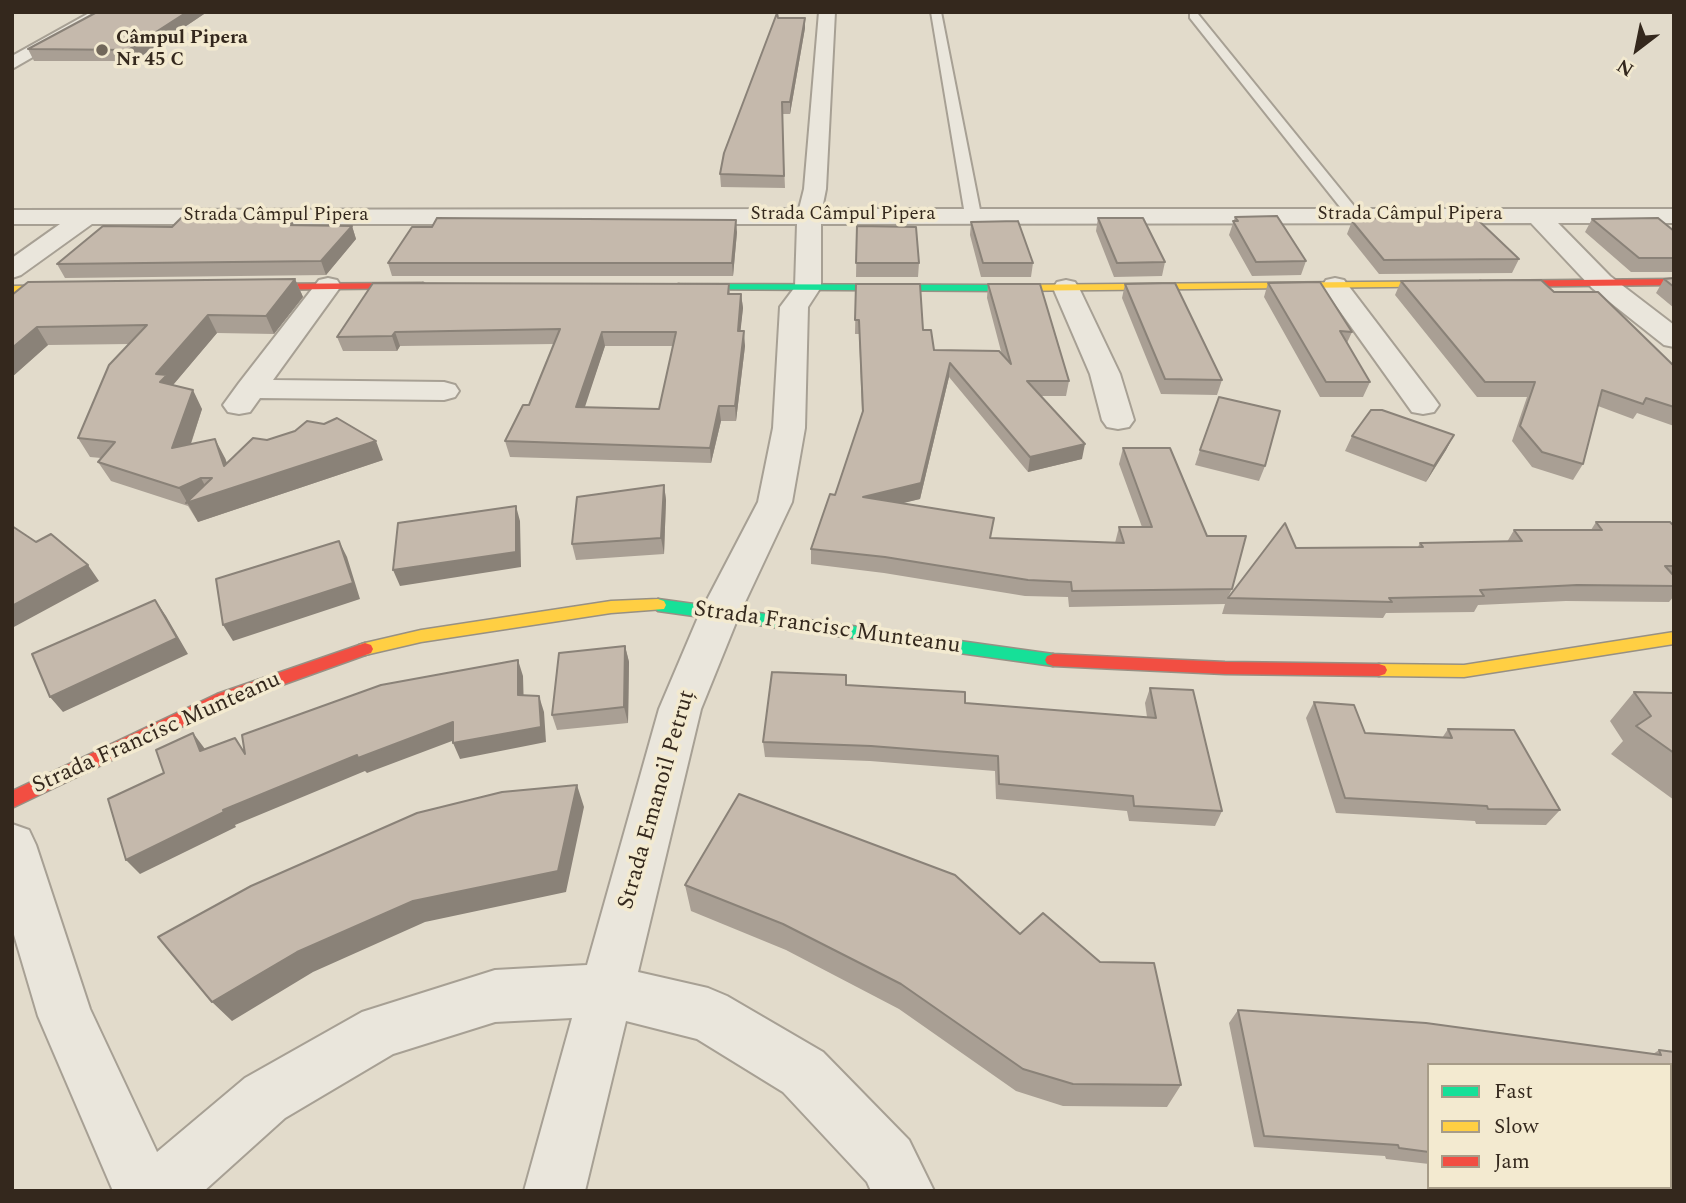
<!DOCTYPE html>
<meta charset="utf-8">
<style>
body{margin:0}
#map{position:relative;width:1686px;height:1203px;overflow:hidden;background:#e2dbcb;font-family:Spectral,serif}
canvas{display:block}
.frame{position:absolute;inset:0;border:14px solid #34281d;pointer-events:none}
.legend{position:absolute;left:1427px;top:1063px;width:245px;height:126px;box-sizing:border-box;background:#f3ead0;border:2px solid #a79c88;margin:0;padding:9px 12px;list-style:none;font-size:21px;color:#34281d}
.legend li{display:flex;align-items:center;gap:14px;height:35px}
.legend b{width:35px;border:2px solid #a79c88}
.north{position:absolute;left:1602px;top:14px;width:70px;height:70px;-webkit-text-stroke:5px #f3ead0;paint-order:stroke;rotate:212deg;font-size:19px;font-weight:700;line-height:28px;text-align:center;color:#34281d}
.north::after{content:'';display:block;margin:auto;width:24px;height:32px;background:#34281d;clip-path:polygon(50% 0,100% 100%,50% 72%,0 100%)}
</style>
<div id="map">
<canvas width="1686" height="1203"></canvas>
<div class="frame"></div>
<ul class="legend">
<li><b style="height:9px;background:#16e098"></b>Fast</li>
<li><b style="height:9px;background:#ffcf43"></b>Slow</li>
<li><b style="height:9px;background:#f24e42"></b>Jam</li>
</ul>
<div class="north">N</div>
</div>
<script>
const ctx = document.querySelector('canvas').getContext('2d');
ctx.lineJoin = 'round';
function shape(rows) {
  const path = new Path2D();
  for (const r of rows) {
    path.moveTo(r[0], r[1]);
    for (let i = 2; i < r.length; i += 2) path.lineTo(r[i], r[i + 1]);
  }
  return path;
}
function trace(path, color, width, dash) {
  ctx.strokeStyle = color;
  ctx.lineWidth = width;
  ctx.lineCap = dash ? 'butt' : 'round';
  ctx.setLineDash(dash || []);
  ctx.stroke(path);
}
function fillPath(path, color) {
  ctx.fillStyle = color;
  ctx.fill(path, 'evenodd');
}
function label(font, color, halo, rows, align = 'center') {
  ctx.font = font + ' Spectral,serif';
  ctx.lineWidth = 7;
  ctx.setLineDash([]);
  ctx.textBaseline = 'middle';
  ctx.strokeStyle = halo;
  ctx.fillStyle = color;
  for (const [text, x, y, turn = 0] of rows) {
    ctx.save();
    ctx.translate(x, y);
    ctx.rotate((+turn || 0) * Math.PI / 180);
    ctx.textAlign = isNaN(turn) ? turn : align;
    if (halo) ctx.strokeText(text, 0, 0);
    ctx.fillText(text, 0, 0);
    ctx.restore();
  }
}
const lane = shape([
 [931,12,941,12,981,215,973,220,965,215,931,12],
 [1190,14,1198,14,1358,211,1361,214,1358,217,1348,217,1190,18,1190,14]
]);
const street = shape([
 [91,12,111,12,12,69,12,56,91,12],
 [819,12,835,12,826,189,822,209,1674,209,1674,223,1558,223,1610,276,1674,325,1674,347,1664,345,1592,288,1531,223,821,224,821,287,808,307,805,428,792,502,739,615,701,709,638,972,708,988,727,996,823,1052,909,1140,934,1191,871,1191,867,1182,783,1092,697,1039,626,1021,585,1191,524,1191,572,1018,495,1022,393,1054,285,1118,204,1191,113,1191,38,1016,12,928,12,824,29,830,36,845,90,1009,157,1152,245,1078,362,1012,495,970,587,965,659,709,699,615,758,502,773,428,780,307,795,287,797,224,92,224,21,275,12,278,12,258,60,224,12,224,12,210,799,209,804,189,819,12],
 [328,278,337,280,341,286,273,380,444,382,455,385,459,391,455,397,444,400,260,398,250,412,239,414,228,412,223,405,239,383,319,280,328,278],
 [1335,278,1344,280,1434,398,1439,405,1434,412,1423,414,1412,412,1322,286,1326,280,1335,278],
 [1066,280,1075,282,1079,288,1120,374,1134,420,1129,427,1118,429,1107,427,1102,420,1090,374,1053,288,1057,282,1066,280]
]);
const fast = shape([
 [679,284,1004,285,1009,288,1004,291,675,289,675,285,679,284],
 [658,599,1053,654,1059,656,1061,660,1059,664,1053,666,658,611,650,605,658,599]
]);
const slow = shape([
 [1480,281,1484,282,1484,286,1004,291,999,288,1004,285,1480,281],
 [12,286,73,285,78,288,73,291,12,292,12,286],
 [658,599,664,601,666,605,664,609,611,613,421,642,365,655,359,653,357,649,359,645,365,643,421,630,611,601,658,599],
 [1674,632,1674,644,1464,677,1379,676,1373,674,1371,670,1373,666,1379,664,1464,665,1674,632]
]);
const jam = shape([
 [1674,279,1674,285,1480,287,1475,284,1480,281,1674,279],
 [423,283,428,286,427,288,245,290,240,287,245,284,423,283],
 [365,643,371,645,373,649,371,653,229,704,12,808,12,791,217,694,365,643],
 [1053,654,1225,662,1379,664,1385,666,1387,670,1385,674,1379,676,1225,674,1053,666,1047,664,1045,660,1047,656,1053,654]
]);
trace(lane, '#a7a094', 4);
trace(street, '#a7a094', 4);
trace(fast, '#979084', 3);
trace(slow, '#979084', 3);
trace(jam, '#979084', 3);
fillPath(lane, '#eae6dc');
fillPath(street, '#eae6dc');
fillPath(fast, '#16e098');
fillPath(slow, '#ffcf43');
fillPath(jam, '#f24e42');
fillPath(shape([
 [97,12,207,12,134,61,34,61,28,49],
 [778,18,805,18,805,28,790,114,782,114,785,188,721,187,720,174],
 [1235,217,1306,261,1301,275,1252,276,1229,235],
 [291,218,294,225,352,226,356,239,326,275,65,278,57,264,172,227],
 [1098,218,1165,262,1162,276,1114,277,1096,231],
 [1367,218,1519,259,1512,273,1379,274,1347,234,1352,221,1365,221],
 [1592,219,1674,231,1674,272,1631,272,1585,232],
 [971,222,1033,263,1031,277,981,277,970,235],
 [857,226,919,263,918,277,856,277],
 [737,232,733,276,392,276,388,263],
 [1674,278,1674,308,1656,293,1664,279],
 [295,279,303,297,274,334,217,333,173,385,202,409,191,444,225,458,227,463,383,460,198,522,188,506,111,481,98,462,101,458,90,457,78,438,130,344,48,345,12,377,12,295],
 [1401,281,1554,292,1674,366,1674,426,1637,413,1633,419,1598,406,1583,464,1573,480,1532,467,1512,441,1527,397,1477,397,1395,295],
 [1268,283,1352,332,1347,343,1370,382,1363,397,1320,397,1264,297],
 [729,284,730,294,741,294,743,308,740,331,745,346,736,421,721,421,711,463,510,457,505,441,529,405,554,344,400,346,397,351,343,351,337,337],
 [605,346,673,346,659,409,584,407],
 [856,284,923,330,934,350,1002,355,987,298,988,284,1069,381,1066,396,1041,396,1082,459,1028,472,949,377,920,499,901,503,991,538,1115,543,1119,527,1142,527,1119,464,1123,448,1207,536,1232,589,1228,597,1296,548,1418,547,1420,543,1507,542,1514,530,1591,530,1596,522,1674,526,1674,596,1669,602,1566,601,1478,605,1474,612,1386,613,1383,618,1222,614,1225,604,1069,607,1068,597,1025,596,884,573,811,564,811,549,835,495,862,413,859,334,855,334],
 [1125,284,1222,380,1217,395,1161,394,1122,298],
 [1454,435,1446,450,1426,482,1345,451,1352,436],
 [1200,450,1265,466,1259,481,1195,465],
 [664,485,666,500,664,554,576,560,572,544],
 [625,646,629,662,628,723,557,730,552,715],
 [846,685,965,703,1147,717,1145,703,1150,688,1222,811,1215,826,1129,821,1127,811,996,799,995,771,870,761,765,757,763,742],
 [1634,692,1674,693,1674,800,1611,754,1623,741,1610,721],
 [1314,702,1365,733,1442,738,1448,729,1560,810,1546,825,1476,824,1475,821,1336,813,1306,718],
 [685,885,1181,1085,1167,1107,1063,1106,1016,1091,899,1009,786,950,691,911],
 [1238,1010,1653,1054,1659,1050,1674,1052,1674,1168,1670,1167,1670,1065,1429,1065,1429,1164,1386,1159,1385,1156,1254,1147,1229,1023]
]), '#a99f94');
fillPath(shape([
 [187,12,207,12,134,61,128,50],
 [805,18,805,28,790,114,790,102],
 [291,218,296,231,284,225],
 [736,220,737,232,733,276,732,263],
 [352,226,356,239,326,275,321,261],
 [295,279,303,297,274,334,266,316],
 [741,294,743,308,739,345,738,331],
 [208,315,217,333,173,385,177,394,160,382,156,374],
 [37,327,48,345,12,377,12,348],
 [744,331,745,346,736,421,735,406],
 [395,332,400,346,397,351,392,336],
 [602,332,605,346,580,422,576,407],
 [950,363,949,377,920,499,863,513,863,497],
 [193,390,202,409,183,467,172,448],
 [719,406,721,421,711,463,710,448],
 [1454,435,1446,450,1426,482,1434,466],
 [215,439,225,458,234,485,224,466],
 [376,441,383,460,198,522,179,488,201,478,210,495],
 [1085,444,1082,459,1028,472,1030,457],
 [664,485,666,500,664,554,661,538],
 [516,506,520,521,521,567,400,586,393,570],
 [339,541,347,557,360,599,233,641,223,625],
 [88,565,99,581,12,628,12,606],
 [155,600,166,616,188,654,63,712,50,697],
 [625,646,629,662,628,723,624,707],
 [518,660,523,676,524,711,518,695],
 [539,696,544,712,546,742,460,759,453,743],
 [453,722,460,738,367,773,365,771,235,825,236,827,140,874,126,860,223,810,357,755],
 [193,733,205,749,212,766,200,751],
 [577,785,584,807,566,892,425,922,313,972,232,1021,212,1002]
]), '#8a8278');
const building = shape([
 [97,12,187,12,128,50,28,49,97,12],
 [777,13,778,18,805,18,790,102,782,102,784,176,720,174,724,153,777,13],
 [1277,216,1306,261,1256,262,1233,221,1238,221,1235,217,1277,216],
 [181,218,291,218,284,225,352,226,321,261,57,264,103,226,172,227,181,218],
 [437,218,736,220,732,263,388,263,412,227,432,227,437,218],
 [1098,218,1143,218,1165,262,1117,263,1098,218],
 [1367,218,1478,220,1519,259,1384,260,1352,221,1369,221,1367,218],
 [1658,218,1674,231,1674,258,1639,258,1592,219,1658,218],
 [1018,221,1033,263,983,263,971,222,1018,221],
 [857,226,916,227,919,263,856,263,857,226],
 [1674,278,1674,287,1664,279,1674,278],
 [295,279,266,316,208,315,156,374,167,375,160,382,193,390,172,448,215,439,224,466,253,438,267,440,295,431,307,421,324,424,337,418,376,441,186,503,212,478,201,478,179,488,98,462,115,442,78,438,109,365,147,325,37,327,12,348,12,295,28,282,295,279],
 [1541,280,1554,292,1598,292,1674,366,1674,407,1646,398,1643,404,1602,390,1583,464,1542,452,1520,426,1535,382,1485,382,1401,281,1541,280],
 [1320,282,1352,332,1340,331,1370,382,1326,382,1268,283,1320,282],
 [373,283,729,284,728,294,741,294,738,331,744,331,735,406,719,406,710,448,505,441,523,405,529,405,560,329,395,332,392,336,337,337,373,283],
 [602,332,676,332,659,409,576,407,602,332],
 [1175,283,1222,380,1165,379,1125,284,1175,283],
 [856,284,920,284,923,330,931,330,934,350,999,351,1011,364,988,284,1040,284,1069,381,1027,381,1085,444,1030,457,950,363,921,483,863,497,994,518,990,538,1124,543,1119,527,1152,527,1123,448,1170,448,1207,536,1246,536,1232,589,1072,591,1071,582,1028,580,885,557,811,549,830,494,835,495,863,411,859,320,855,320,856,284],
 [1219,397,1280,411,1265,466,1200,450,1219,397],
 [1371,410,1382,410,1454,435,1434,466,1352,436,1371,410],
 [664,485,661,538,572,544,577,497,664,485],
 [516,506,516,552,393,570,398,523,516,506],
 [1596,522,1670,522,1674,526,1674,566,1665,566,1674,576,1674,586,1577,585,1480,590,1484,596,1389,598,1392,602,1228,598,1285,523,1296,548,1423,547,1420,543,1522,541,1514,530,1602,530,1596,522],
 [12,526,36,542,51,534,88,565,12,606,12,526],
 [339,541,353,583,223,625,216,579,339,541],
 [155,600,177,638,50,697,32,654,155,600],
 [625,646,624,707,552,715,559,653,625,646],
 [518,660,518,695,539,696,541,727,453,743,453,722,358,758,357,755,223,810,224,812,126,860,108,799,164,773,156,750,193,733,200,751,235,738,245,754,242,735,381,685,518,660],
 [772,672,846,675,846,685,965,692,965,703,1156,718,1150,688,1193,690,1222,811,1134,806,1133,796,999,784,998,756,871,746,763,742,772,672],
 [1634,692,1674,693,1674,753,1636,726,1651,716,1634,692],
 [1314,702,1354,705,1365,733,1452,738,1448,729,1514,730,1560,810,1488,809,1487,806,1345,798,1314,702],
 [577,785,558,871,413,901,297,952,212,1002,158,937,251,886,417,813,502,792,577,785],
 [739,794,955,875,1020,934,1043,913,1100,962,1154,963,1181,1085,1073,1084,1023,1069,901,984,783,924,685,885,739,794],
 [1238,1010,1426,1023,1661,1055,1659,1050,1674,1052,1674,1154,1670,1154,1670,1065,1429,1065,1429,1152,1399,1148,1398,1145,1264,1136,1238,1010]
]);
fillPath(building, '#c5b9ac');
trace(building, '#8a8278', 2);
for (const [x, y, r, color] of [
 [102,50,7,"#71675a"]
]) {
  const dot = new Path2D();
  dot.arc(x, y, r, 0, 2 * Math.PI);
  ctx.fillStyle = color;
  ctx.fill(dot);
  trace(dot, '#f3ead0', 2.5);
}
label('bold 19px', '#34281d', '#f3ead0', [
 ["Câmpul Pipera",116,39],
 ["Nr 45 C",116,61]
], 'left');
label('19px', '#34281d', '#f3ead0', [
 ["Strada Câmpul Pipera",843,215],
 ["Strada Câmpul Pipera",1410,215],
 ["Strada Câmpul Pipera",276,216]
]);
label('23px', '#34281d', '#f3ead0', [
 ["Strada Francisc Munteanu",827,629,8],
 ["Strada Francisc Munteanu",157,734,-24],
 ["Strada Emanoil Petruț",658,800,-74]
]);
</script>
